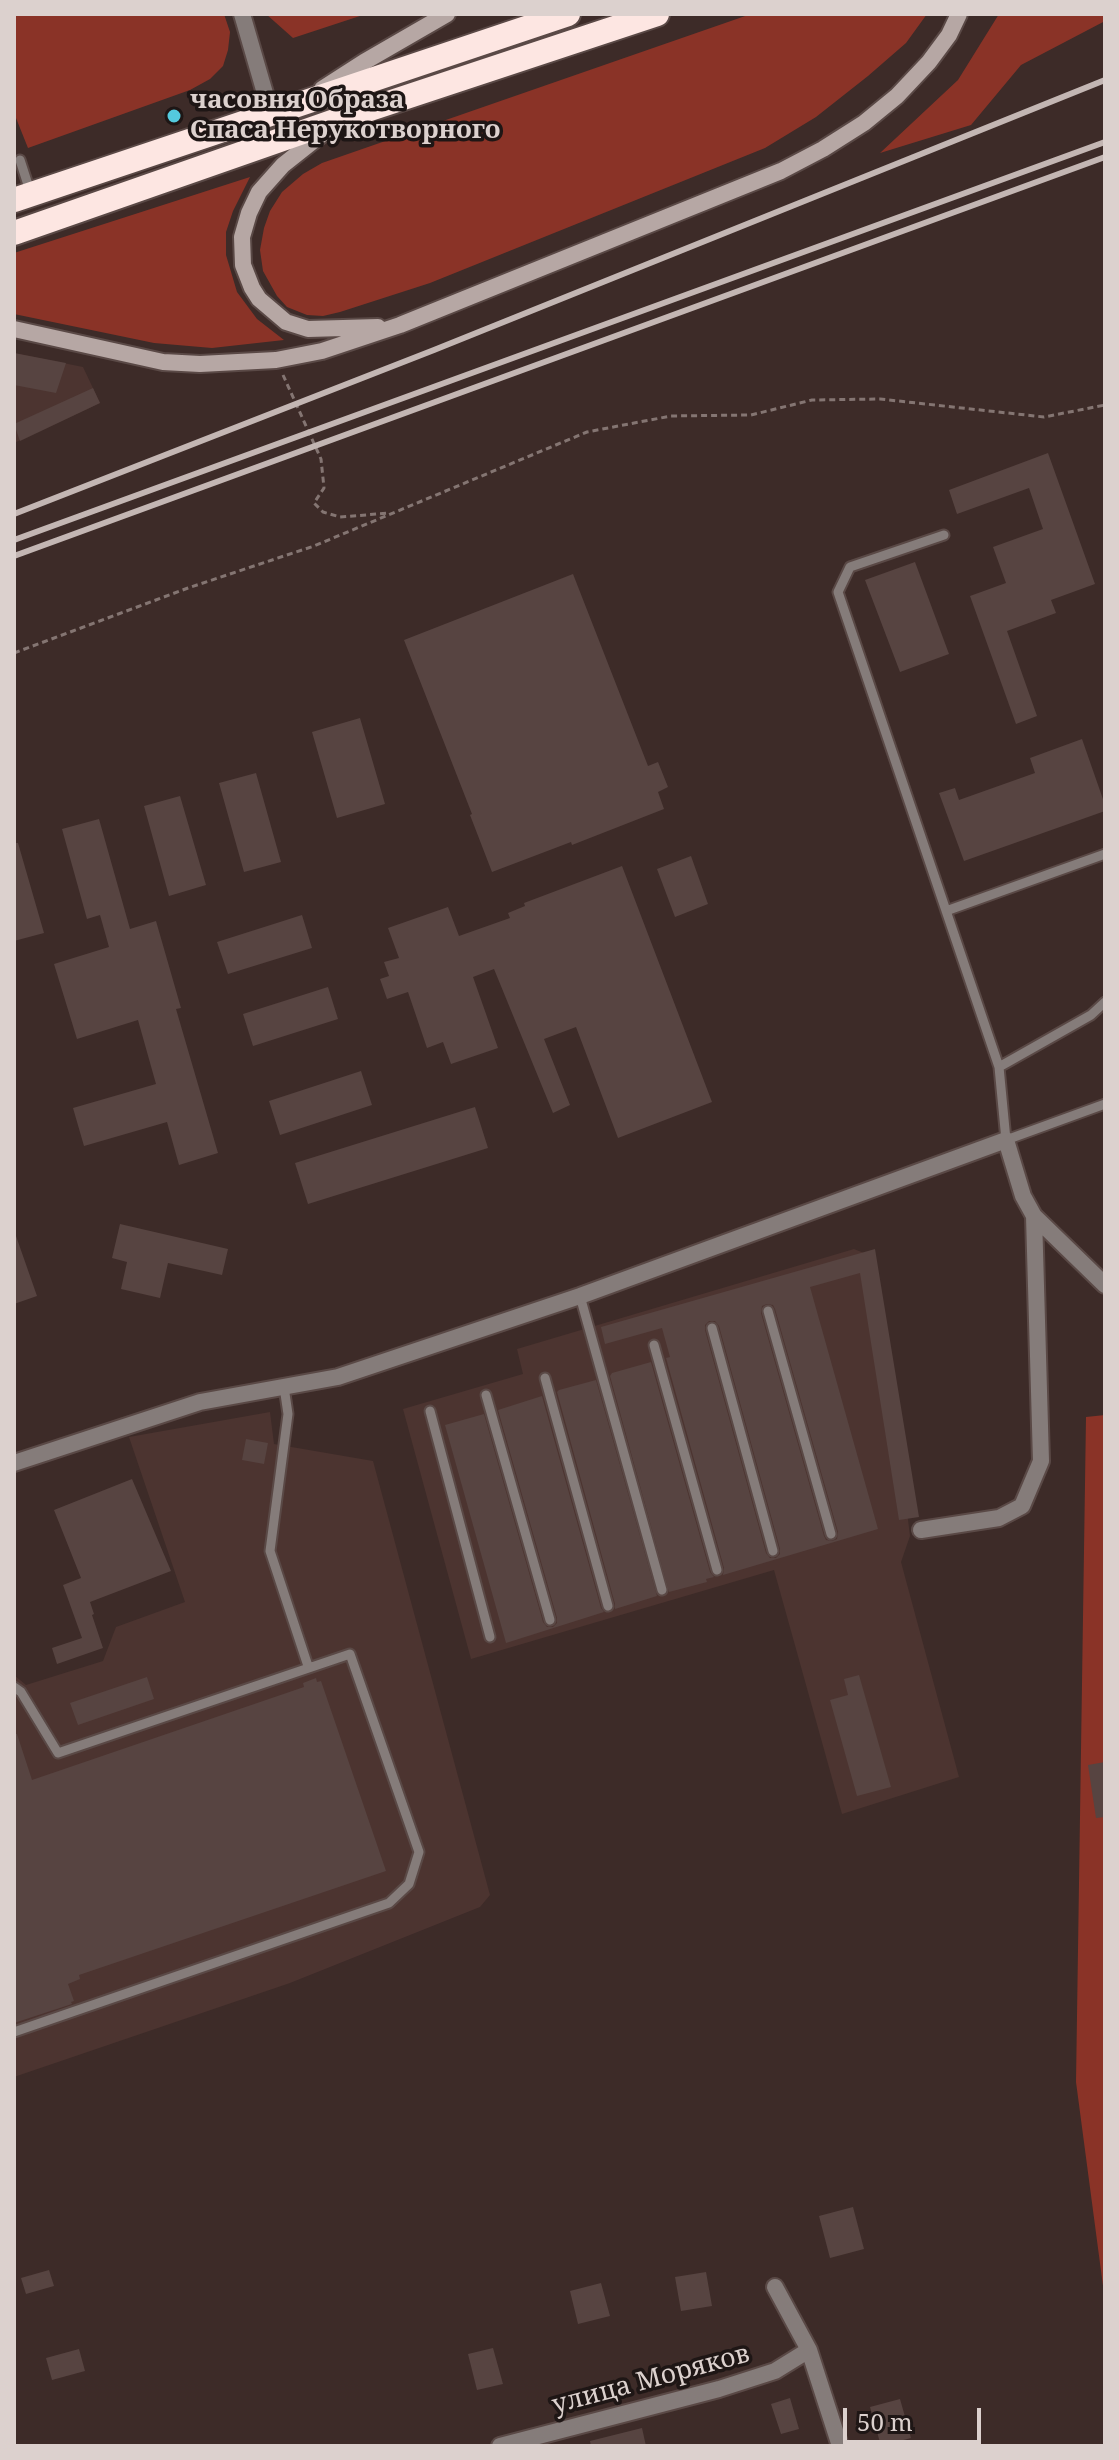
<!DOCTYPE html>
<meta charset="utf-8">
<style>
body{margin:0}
#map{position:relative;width:1119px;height:2460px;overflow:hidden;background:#3d2b28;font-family:"Noto Serif",serif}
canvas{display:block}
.frame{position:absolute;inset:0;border:16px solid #dcd1ce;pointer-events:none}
.scale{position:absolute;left:843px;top:2408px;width:138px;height:36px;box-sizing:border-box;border:4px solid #dcd1ce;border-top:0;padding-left:10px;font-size:24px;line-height:28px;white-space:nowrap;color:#dcd1ce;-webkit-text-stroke:6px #1e1615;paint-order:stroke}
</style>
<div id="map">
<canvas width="1119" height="2460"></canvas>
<div class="frame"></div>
<div class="scale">50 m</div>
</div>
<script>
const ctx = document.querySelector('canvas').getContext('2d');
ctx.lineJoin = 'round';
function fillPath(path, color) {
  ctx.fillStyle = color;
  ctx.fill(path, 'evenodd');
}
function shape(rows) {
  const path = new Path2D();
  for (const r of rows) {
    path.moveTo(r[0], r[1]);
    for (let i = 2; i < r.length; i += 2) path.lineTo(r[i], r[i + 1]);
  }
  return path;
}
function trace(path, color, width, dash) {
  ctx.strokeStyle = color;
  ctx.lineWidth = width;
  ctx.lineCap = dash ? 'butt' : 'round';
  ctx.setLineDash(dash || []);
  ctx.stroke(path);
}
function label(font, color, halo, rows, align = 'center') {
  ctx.font = font + ' "Noto Serif",serif';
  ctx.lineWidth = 7;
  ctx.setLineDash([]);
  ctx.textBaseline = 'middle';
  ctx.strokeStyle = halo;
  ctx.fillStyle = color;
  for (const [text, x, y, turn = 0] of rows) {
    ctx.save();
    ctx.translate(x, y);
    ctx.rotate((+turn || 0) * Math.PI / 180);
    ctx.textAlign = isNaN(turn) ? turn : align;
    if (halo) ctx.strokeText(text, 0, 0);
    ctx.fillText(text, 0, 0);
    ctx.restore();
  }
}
fillPath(shape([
 [14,353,83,367,100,403,14,443],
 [854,1249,876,1258,910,1536,901,1562,959,1777,842,1814,774,1570,471,1659,403,1409,523,1374,517,1349],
 [270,1412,274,1444,373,1461,490,1895,480,1907,290,1983,14,2077,14,1675,26,1685,103,1661,116,1627,185,1602,129,1437]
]), '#4c3430');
fillPath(shape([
 [14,14,224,14,230,32,228,50,223,66,210,79,190,90,28,148,14,113],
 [266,14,366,14,293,38],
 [751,14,927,14,906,43,868,76,816,117,765,148,430,283,340,312,323,316,307,315,287,307,277,296,263,271,260,250,264,228,270,211,282,192,303,174,322,163],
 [999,14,1105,14,1105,21,1021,65,971,125,880,153,958,80],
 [250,177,233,211,226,232,226,255,237,292,257,319,284,340,212,348,154,343,14,314,14,253],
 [1105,1415,1105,2301,1076,2082,1086,1417]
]), '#8a3327');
fillPath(shape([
 [14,353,66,363,56,393,14,385],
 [93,388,100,403,20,441,14,424],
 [1048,453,1095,584,1051,600,1056,613,1007,631,1037,716,1016,724,970,596,1006,583,993,547,1043,529,1029,488,957,514,949,490],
 [915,562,949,654,900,672,865,580],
 [573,574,648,766,658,762,668,787,658,792,664,809,572,845,571,842,492,872,470,815,472,814,404,640],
 [360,718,385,804,337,818,312,732],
 [1082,739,1105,805,1105,811,964,861,939,793,955,788,959,800,1035,773,1030,758],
 [256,773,281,862,244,872,219,783],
 [180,796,206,885,169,896,144,806],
 [99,819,130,929,156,921,181,1008,176,1009,218,1153,179,1165,167,1122,84,1146,73,1108,156,1084,138,1020,77,1039,54,964,109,947,100,915,87,919,62,829],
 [14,843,18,843,44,933,14,941],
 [691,856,708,904,675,917,657,869],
 [622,866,712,1102,618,1138,576,1027,544,1039,570,1105,553,1113,494,969,473,977,498,1048,451,1064,443,1042,427,1048,408,992,387,999,380,979,389,976,384,962,399,958,388,928,448,907,459,936,510,918,508,913,525,906,524,903],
 [302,915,312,948,228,974,217,942],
 [328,987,338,1019,253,1046,243,1014],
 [361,1071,372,1105,280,1135,269,1101],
 [475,1107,488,1148,308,1204,295,1163],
 [120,1224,228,1249,222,1275,168,1263,160,1298,121,1289,127,1262,112,1258],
 [14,1236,16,1236,37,1296,14,1304],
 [875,1249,919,1517,899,1520,860,1273,810,1287,878,1529,723,1575,724,1568,666,1358,670,1357,662,1328,605,1344,601,1327],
 [767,1304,773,1305,775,1309,838,1532,837,1539,832,1541,826,1540,824,1536,761,1313,762,1306],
 [709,1321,715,1321,719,1326,780,1549,780,1554,776,1558,770,1558,766,1553,705,1330,705,1325],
 [651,1362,710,1572,714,1577,706,1579,707,1582,669,1592,610,1376,612,1373],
 [596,1380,657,1596,615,1609,615,1604,557,1392,559,1390],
 [542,1396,601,1608,604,1612,506,1643,445,1425,484,1414,543,1622,547,1627,553,1627,557,1623,557,1618,498,1410],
 [246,1439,268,1443,264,1464,242,1460],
 [132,1479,171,1571,90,1602,94,1614,92,1615,103,1648,57,1664,52,1648,82,1638,63,1585,81,1578,54,1510],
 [859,1675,891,1787,857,1796,830,1700,848,1695,844,1679],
 [147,1677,154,1699,78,1725,70,1703],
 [316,1678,317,1682,321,1681,386,1871,79,1975,80,1979,68,1984,74,2001,71,2002,72,2004,14,2023,14,1734,17,1734,32,1780,304,1687,303,1683],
 [1105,1762,1105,1817,1096,1818,1088,1765],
 [853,2207,864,2249,830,2258,819,2216],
 [49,2270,54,2286,26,2294,21,2278],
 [706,2272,712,2306,681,2311,675,2277],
 [601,2283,610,2316,578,2324,570,2291],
 [493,2348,503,2384,477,2390,468,2354],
 [79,2349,85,2371,52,2380,46,2358],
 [790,2398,799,2429,781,2434,771,2404],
 [900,2399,911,2438,881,2446,870,2407],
 [642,2428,646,2446,591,2446,590,2441]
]), '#574441');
const lane = shape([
 [20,160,31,194],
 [944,535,850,567,838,592,999,1067,1006,1140,1105,1104],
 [946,911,1105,854],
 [999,1067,1091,1015,1105,1002],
 [580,1296,662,1590],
 [768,1311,831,1534],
 [712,1328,773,1551],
 [654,1345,717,1570],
 [545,1378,608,1606],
 [284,1387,288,1414,270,1551,308,1666],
 [486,1395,550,1620],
 [430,1411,490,1637],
 [14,1687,21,1692,58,1753,350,1654,419,1852,409,1884,389,1903,14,2032]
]);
const street = shape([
 [242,14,271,114],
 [14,1463,200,1402,338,1377,580,1296,1006,1140,1023,1196,1034,1216,1105,1285],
 [921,1530,999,1518,1022,1506,1041,1461,1034,1216],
 [775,2287,809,2350,840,2446],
 [500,2446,719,2389,775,2371,809,2350]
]);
const secondary = shape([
 [322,89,364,62,447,14],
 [331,127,283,165,259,192,249,213,242,237,243,265,252,288,259,299,286,322,308,329,378,327],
 [14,329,163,362,200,364,276,360,322,351,400,325,781,171,823,149,864,123,897,96,929,62,949,35,959,14]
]);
const highway = shape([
 [14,200,568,14],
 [14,233,343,118,657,14]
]);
trace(lane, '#5a4946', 13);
trace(street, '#5a4946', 20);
trace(secondary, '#5a4946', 20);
trace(highway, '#5a4946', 28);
trace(shape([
 [283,375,321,459,324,488,314,503,323,512,340,517,390,513],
 [14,653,188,588,314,546,587,432,671,416,751,415,812,400,880,399,1044,417,1105,405]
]), '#847572', 3, [6, 4]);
trace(lane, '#857c7a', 9);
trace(street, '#857c7a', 16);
trace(secondary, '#b6a7a4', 16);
trace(highway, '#fde6e2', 24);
trace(shape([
 [14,514,434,350,1105,80],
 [14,540,1105,142],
 [14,556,1105,157]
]), '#c3b6b3', 6);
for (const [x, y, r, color] of [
 [174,116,8,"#54cade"]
]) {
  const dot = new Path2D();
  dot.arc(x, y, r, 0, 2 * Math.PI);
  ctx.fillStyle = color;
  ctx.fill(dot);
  trace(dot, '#1e1615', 3);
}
label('bold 26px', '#dcd1ce', '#1e1615', [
 ["часовня Образа",190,101],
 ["Спаса Нерукотворного",190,131]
], 'left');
label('26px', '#dcd1ce', '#1e1615', [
 ["улица Моряков",651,2380,-15]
]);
</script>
